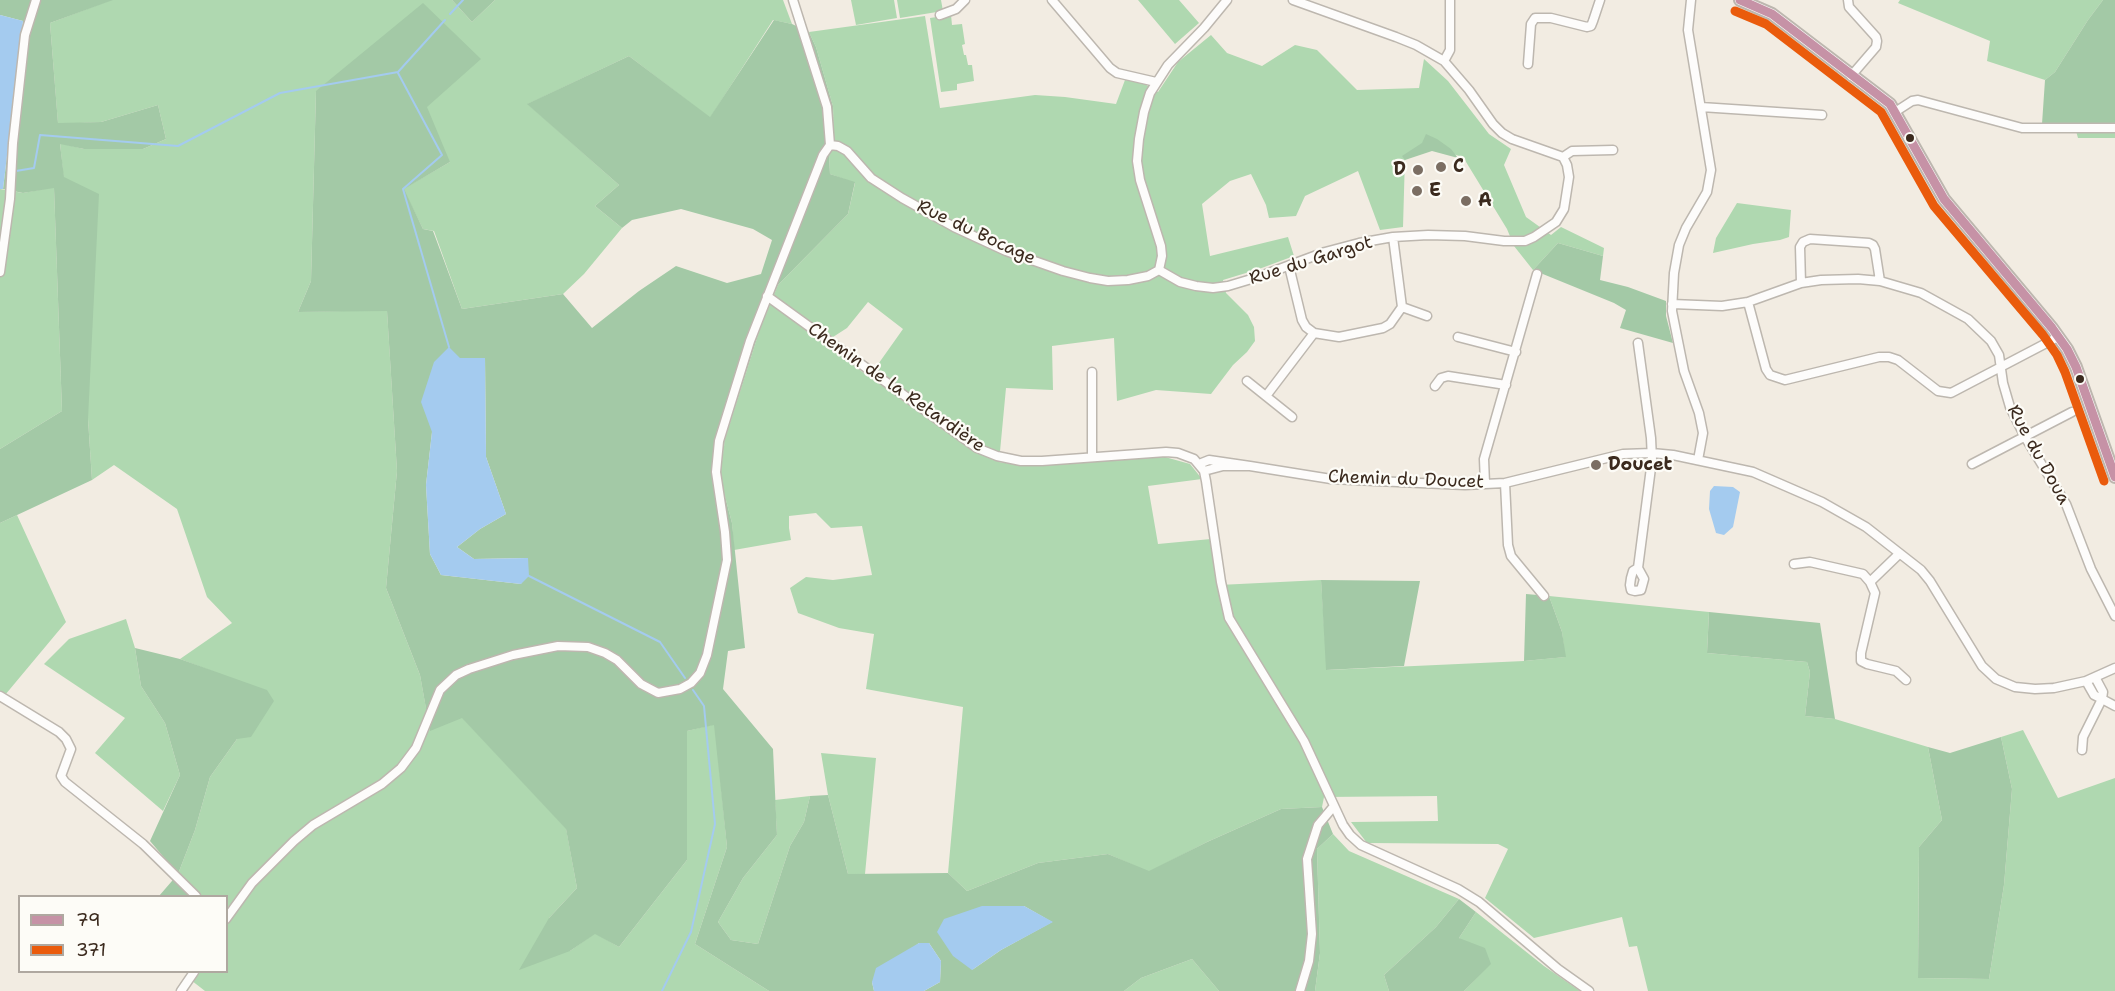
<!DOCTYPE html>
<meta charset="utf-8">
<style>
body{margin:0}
#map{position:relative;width:2115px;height:991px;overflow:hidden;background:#f2ece2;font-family:"Shantell Sans",sans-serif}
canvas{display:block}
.legend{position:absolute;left:18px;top:895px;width:210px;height:78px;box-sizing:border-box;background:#fdfcf7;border:2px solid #afa8a0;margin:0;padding:8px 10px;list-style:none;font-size:18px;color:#3b2a1e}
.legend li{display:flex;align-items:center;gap:12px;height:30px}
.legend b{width:30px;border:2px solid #afa8a0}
</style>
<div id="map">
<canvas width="2115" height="991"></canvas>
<ul class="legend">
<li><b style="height:8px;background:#c692a6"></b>79</li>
<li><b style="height:8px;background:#ea5b0c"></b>371</li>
</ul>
</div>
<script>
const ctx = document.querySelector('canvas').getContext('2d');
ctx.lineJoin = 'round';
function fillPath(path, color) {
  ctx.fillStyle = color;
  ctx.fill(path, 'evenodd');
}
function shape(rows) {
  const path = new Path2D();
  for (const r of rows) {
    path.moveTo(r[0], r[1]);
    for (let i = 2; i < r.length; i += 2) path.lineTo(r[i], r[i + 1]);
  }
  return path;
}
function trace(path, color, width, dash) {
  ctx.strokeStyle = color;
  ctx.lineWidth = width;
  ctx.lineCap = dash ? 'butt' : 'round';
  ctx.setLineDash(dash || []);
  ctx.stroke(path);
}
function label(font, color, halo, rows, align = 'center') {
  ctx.font = font + ' "Shantell Sans",sans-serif';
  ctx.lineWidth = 4.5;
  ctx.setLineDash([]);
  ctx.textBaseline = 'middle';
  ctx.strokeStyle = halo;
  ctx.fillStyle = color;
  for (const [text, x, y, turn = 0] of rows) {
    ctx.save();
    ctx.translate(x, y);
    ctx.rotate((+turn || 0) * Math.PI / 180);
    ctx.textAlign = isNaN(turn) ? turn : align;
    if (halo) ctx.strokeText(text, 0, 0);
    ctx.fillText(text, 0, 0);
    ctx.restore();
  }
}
fillPath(shape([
 [111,0,452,0,472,22,495,0,783,0,792,24,773,20,710,118,629,56,528,104,619,185,595,206,622,228,584,274,563,294,462,309,434,231,423,229,403,189,450,162,316,91,311,281,298,312,387,310,397,471,386,588,420,675,430,730,462,717,566,828,577,888,549,918,570,951,595,933,619,947,687,860,687,731,715,724,727,847,695,944,769,991,205,991,187,977,191,972,226,972,226,910,229,907,227,906,226,896,202,896,189,886,178,874,195,830,210,777,237,739,217,673,180,659,232,623,207,597,177,509,114,465,92,480,88,419,60,143,84,149,143,149,166,139,158,105,101,122,58,124,50,23],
 [851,0,894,0,897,18,856,25],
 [897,0,941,0,943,11,900,18],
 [1138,0,1179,0,1199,23,1175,44],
 [1900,0,2103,0,2088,20,2055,72,2045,80,1987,61,1990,41,1898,3],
 [951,15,952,25,962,24,965,44,962,45,964,55,966,55,968,65,972,65,974,81,957,84,957,90,941,92,930,18],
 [925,16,940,108,1035,95,1065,97,1116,104,1125,80,1143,83,1158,92,1178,62,1211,35,1227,53,1262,66,1295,45,1317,50,1357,90,1419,88,1424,59,1448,81,1489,134,1511,149,1504,165,1526,217,1551,235,1561,227,1604,248,1603,256,1558,243,1533,270,1514,246,1507,229,1463,157,1432,148,1405,157,1403,227,1380,230,1358,171,1305,196,1296,216,1269,218,1266,205,1251,174,1230,181,1202,204,1210,256,1288,237,1294,256,1259,269,1223,280,1226,293,1248,315,1254,327,1255,341,1247,352,1233,365,1211,394,1156,390,1117,401,1114,338,1052,346,1053,390,1006,388,999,462,1019,465,1165,457,1190,464,1202,479,1148,486,1158,544,1211,539,1219,585,1321,580,1327,670,1524,661,1565,657,1562,632,1549,596,1709,612,1707,653,1807,662,1810,672,1805,716,1835,719,1928,747,1942,820,1919,847,1918,978,1989,979,2004,885,2012,789,2001,737,2023,730,2058,798,2115,778,2115,991,1648,991,1637,946,1629,947,1622,917,1534,938,1485,898,1508,849,1498,844,1367,843,1351,822,1438,821,1437,796,1324,797,1322,807,1281,809,1207,842,1149,872,1108,854,1038,863,967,891,948,873,963,707,866,689,874,634,839,628,798,613,790,588,806,577,833,580,872,575,862,526,831,528,816,513,789,516,789,528,791,540,734,550,732,523,720,477,725,439,760,329,778,285,848,214,855,183,830,174,829,155,834,132,833,106,816,47,809,32],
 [868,302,903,329,869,377,827,345,833,337,847,328],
 [2115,123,2115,138,2078,138,2074,124],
 [54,187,62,411,0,449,0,189,23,193],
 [1737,203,1791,210,1789,237,1780,240,1753,244,1713,253,1716,238],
 [17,515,66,622,0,701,0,523],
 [126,619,135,648,141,686,165,723,180,775,163,811,95,753,125,718,44,664,69,639],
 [821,753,876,758,865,874,848,874,828,795],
 [810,796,804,822,790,846,758,944,731,940,718,922,743,878,777,835,775,800],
 [1333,834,1349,851,1459,899,1436,927,1384,975,1389,991,1315,991,1320,953,1317,849],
 [1476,912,1544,966,1580,991,1464,991,1490,964,1459,938],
 [1192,959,1219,991,1124,991,1141,978]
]), '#afd8b0');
fillPath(shape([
 [0,0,113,0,50,23,58,123,101,122,158,105,166,139,143,149,84,149,60,144,64,177,99,194,88,419,92,480,0,523,0,449,62,411,54,188,23,193,3,189,23,21,0,15],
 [452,0,495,0,472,22],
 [2103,0,2115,0,2115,123,2042,124,2045,80,2055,72,2088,20],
 [423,3,481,59,427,107,450,162,404,189,423,229,433,231,462,309,563,294,592,328,639,291,676,266,727,283,761,274,772,240,753,229,681,209,632,220,622,228,595,206,619,185,527,104,629,56,710,117,774,20,792,24,809,32,816,47,833,106,834,132,829,155,830,174,855,182,848,214,778,285,760,329,725,439,720,477,732,523,745,648,728,651,723,689,773,749,777,835,743,878,718,922,731,940,758,944,790,846,804,822,810,796,828,795,848,874,948,873,967,891,1038,863,1108,854,1149,871,1207,842,1281,809,1322,807,1333,834,1317,849,1320,953,1315,991,1219,991,1192,959,1141,978,1124,991,924,991,940,982,941,961,929,943,919,943,872,982,874,991,769,991,695,944,727,847,714,725,687,731,687,860,619,947,595,934,570,951,519,970,549,918,577,888,566,829,462,718,430,731,420,675,386,588,397,471,387,311,298,312,311,281,316,91],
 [485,358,486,457,506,514,480,529,457,547,474,559,528,558,521,584,441,575,430,554,426,485,432,432],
 [1024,906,1052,922,1001,950,972,970],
 [1426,134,1437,139,1451,149,1458,158,1432,151,1405,160,1402,156,1422,143],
 [1558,243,1603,256,1600,280,1628,287,1666,301,1666,316,1673,343,1620,328,1626,310,1614,303,1533,270],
 [1321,580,1420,581,1404,666,1326,670],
 [1526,594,1549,596,1562,632,1566,657,1524,661],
 [1709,612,1820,623,1835,719,1805,716,1810,672,1807,662,1707,653],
 [135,648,180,659,267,690,274,701,251,737,237,739,210,777,195,830,178,874,189,886,202,896,159,896,178,874,150,841,180,775,165,723,141,686],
 [2001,737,2012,789,2004,885,1989,979,1918,978,1919,847,1942,820,1928,747,1950,753],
 [1459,899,1476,912,1459,938,1485,948,1491,964,1464,991,1389,991,1384,975,1436,927]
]), '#a3c9a6');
fillPath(shape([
 [0,15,23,21,3,189,0,189],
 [449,347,460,358,485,358,486,457,506,514,480,529,457,547,474,559,528,558,529,576,521,584,441,575,430,554,426,485,432,432,421,402,434,362],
 [1714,486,1733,487,1740,492,1733,527,1724,535,1716,533,1709,509,1710,491],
 [982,906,1024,906,1053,922,1001,950,972,970,953,956,937,932,944,919],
 [919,943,929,943,941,961,940,982,924,991,874,991,872,982,876,968]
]), '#a4cbef');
trace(shape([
 [450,14,463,0],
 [398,73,442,155,403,189,449,347],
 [16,171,34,168,40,135,178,146,280,93,398,72,445,20],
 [529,576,660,642,685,678],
 [662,991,691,932,715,824,704,706,693,690]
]), '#a4cbef', 2);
const minor = shape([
 [1052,0,1110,68,1117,73,1156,82],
 [1691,0,1688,30,1711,170,1707,192,1686,228,1679,245,1674,273,1672,311,1684,371,1699,413,1703,433,1698,460],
 [1848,0,1849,7,1876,37,1877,41,1876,47,1851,76],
 [940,15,956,9,965,0],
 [1444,61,1450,50,1450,0],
 [1528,64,1531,24,1535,18,1551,18,1587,27,1591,26,1593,21,1600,0],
 [1701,107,1822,115],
 [1895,112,1912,101,1918,100,2022,128,2115,128],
 [830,145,838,146,847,151,871,178,902,198,954,227,1006,251,1063,271,1090,278,1108,281,1128,280,1148,276,1159,270,1162,256,1161,246,1140,180,1137,161,1139,139,1144,112,1150,93,1168,65,1204,28,1227,0],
 [1563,157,1572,151,1613,150],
 [1289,266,1302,320,1306,327,1314,333,1339,337,1383,328,1390,324,1402,307,1393,237],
 [1159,270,1180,282,1196,286,1213,288,1228,286,1258,277,1325,252,1359,243,1393,237,1428,235,1465,236,1504,241,1525,241,1534,237,1556,222,1564,209,1569,177,1567,165,1563,157,1512,139,1502,133,1493,124,1469,90,1444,61,1416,45,1396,37,1293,0],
 [0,272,10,199,13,143,25,35,36,0],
 [1801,283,1800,247,1803,242,1810,239,1869,243,1873,245,1875,249,1880,281],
 [767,296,977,448,997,456,1021,461,1042,461,1166,452,1178,453,1194,459,1204,471,1206,481,1221,582,1229,618,1304,741,1343,825,1350,835,1361,845,1458,889,1479,902,1558,969,1589,991],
 [1748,302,1766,369,1770,375,1785,380,1879,357,1889,357,1898,360,1938,391,1951,393,2058,337],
 [1672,304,1722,306,1748,302,1801,283,1821,280,1858,279,1880,281,1921,293,1968,319,1991,341,1999,355,2003,383,2010,407,2025,437,2066,504,2091,569,2115,616],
 [1402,307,1427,316],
 [1458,337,1516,352],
 [1638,343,1651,438,1652,460,1638,568,1644,579,1641,590,1635,591,1631,590,1630,585,1631,578,1633,571,1638,568],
 [1247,381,1292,417],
 [1435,386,1441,378,1448,376,1506,385],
 [1266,396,1314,333],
 [1092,457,1092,372],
 [1199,464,1209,460,1250,466,1223,466,1204,471],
 [1972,464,2072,412],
 [1250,466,1331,479,1465,485,1505,483,1623,454,1652,453,1673,455,1753,472,1822,502,1866,527,1921,570,1930,581,1982,666,1996,679,2015,687,2035,689,2054,688,2086,681,2115,668],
 [1505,483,1508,545,1511,556,1544,596],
 [1485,484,1484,459,1537,274],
 [1899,554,1870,582,1875,593,1861,653,1861,661,1867,664,1896,671,1906,680],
 [1794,564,1810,562,1863,574,1870,582],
 [2086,681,2094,695,2102,699,2103,692,2095,677],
 [0,696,59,732,66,739,71,749,61,776,65,782,143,844,196,896],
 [2082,750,2083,737,2102,699,2115,706],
 [226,919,252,883,294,841,313,825,382,784,401,768,416,748,440,690,456,675,469,669,513,655,558,646,588,647,605,653,617,660,641,684,658,693,680,689,691,683,700,673,707,655,727,560,725,532,716,472,719,441,750,341,823,155,830,145,827,107,793,0],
 [181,991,194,972],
 [1300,991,1309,961,1312,934,1307,859,1318,825,1334,806]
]);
const major = shape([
 [1740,0,1772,14,1890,104,1944,199,2052,328,2067,349,2076,367,2115,477]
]);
trace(minor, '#bdb7af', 11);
trace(major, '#bdb7af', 14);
trace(minor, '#fdfcfb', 8);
trace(major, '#fdfcfb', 10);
trace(shape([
 [1740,0,1772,14,1890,104,1944,199,2052,328,2067,349,2076,367,2115,477]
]), '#c692a6', 9);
trace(shape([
 [1735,11,1766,24,1881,112,1934,206,2043,335,2057,355,2065,372,2104,481]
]), '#ea5b0c', 9);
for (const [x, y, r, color] of [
 [1910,138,5,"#3b2a1e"],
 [1441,167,6,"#7b6e63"],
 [1418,170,6,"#7b6e63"],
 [1417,191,6,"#7b6e63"],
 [1466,201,6,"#7b6e63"],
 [2080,379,5,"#3b2a1e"],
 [1596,465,6,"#7b6e63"]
]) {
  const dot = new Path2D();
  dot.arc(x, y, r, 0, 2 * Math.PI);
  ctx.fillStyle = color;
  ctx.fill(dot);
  trace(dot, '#fdfcf7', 2);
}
label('bold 18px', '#3b2a1e', '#fdfcf7', [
 ["C",1453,167],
 ["D",1406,170,"right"],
 ["E",1429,191],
 ["A",1478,201],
 ["Doucet",1608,465]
], 'left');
label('18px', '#3b2a1e', '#fdfcf7', [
 ["Rue du Bocage",976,233,25],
 ["Rue du Gargot",1311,261,-17],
 ["Chemin de la Retardière",896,388,35],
 ["Rue du Doua",2038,455,61],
 ["Chemin du Doucet",1406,480,2]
]);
</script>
